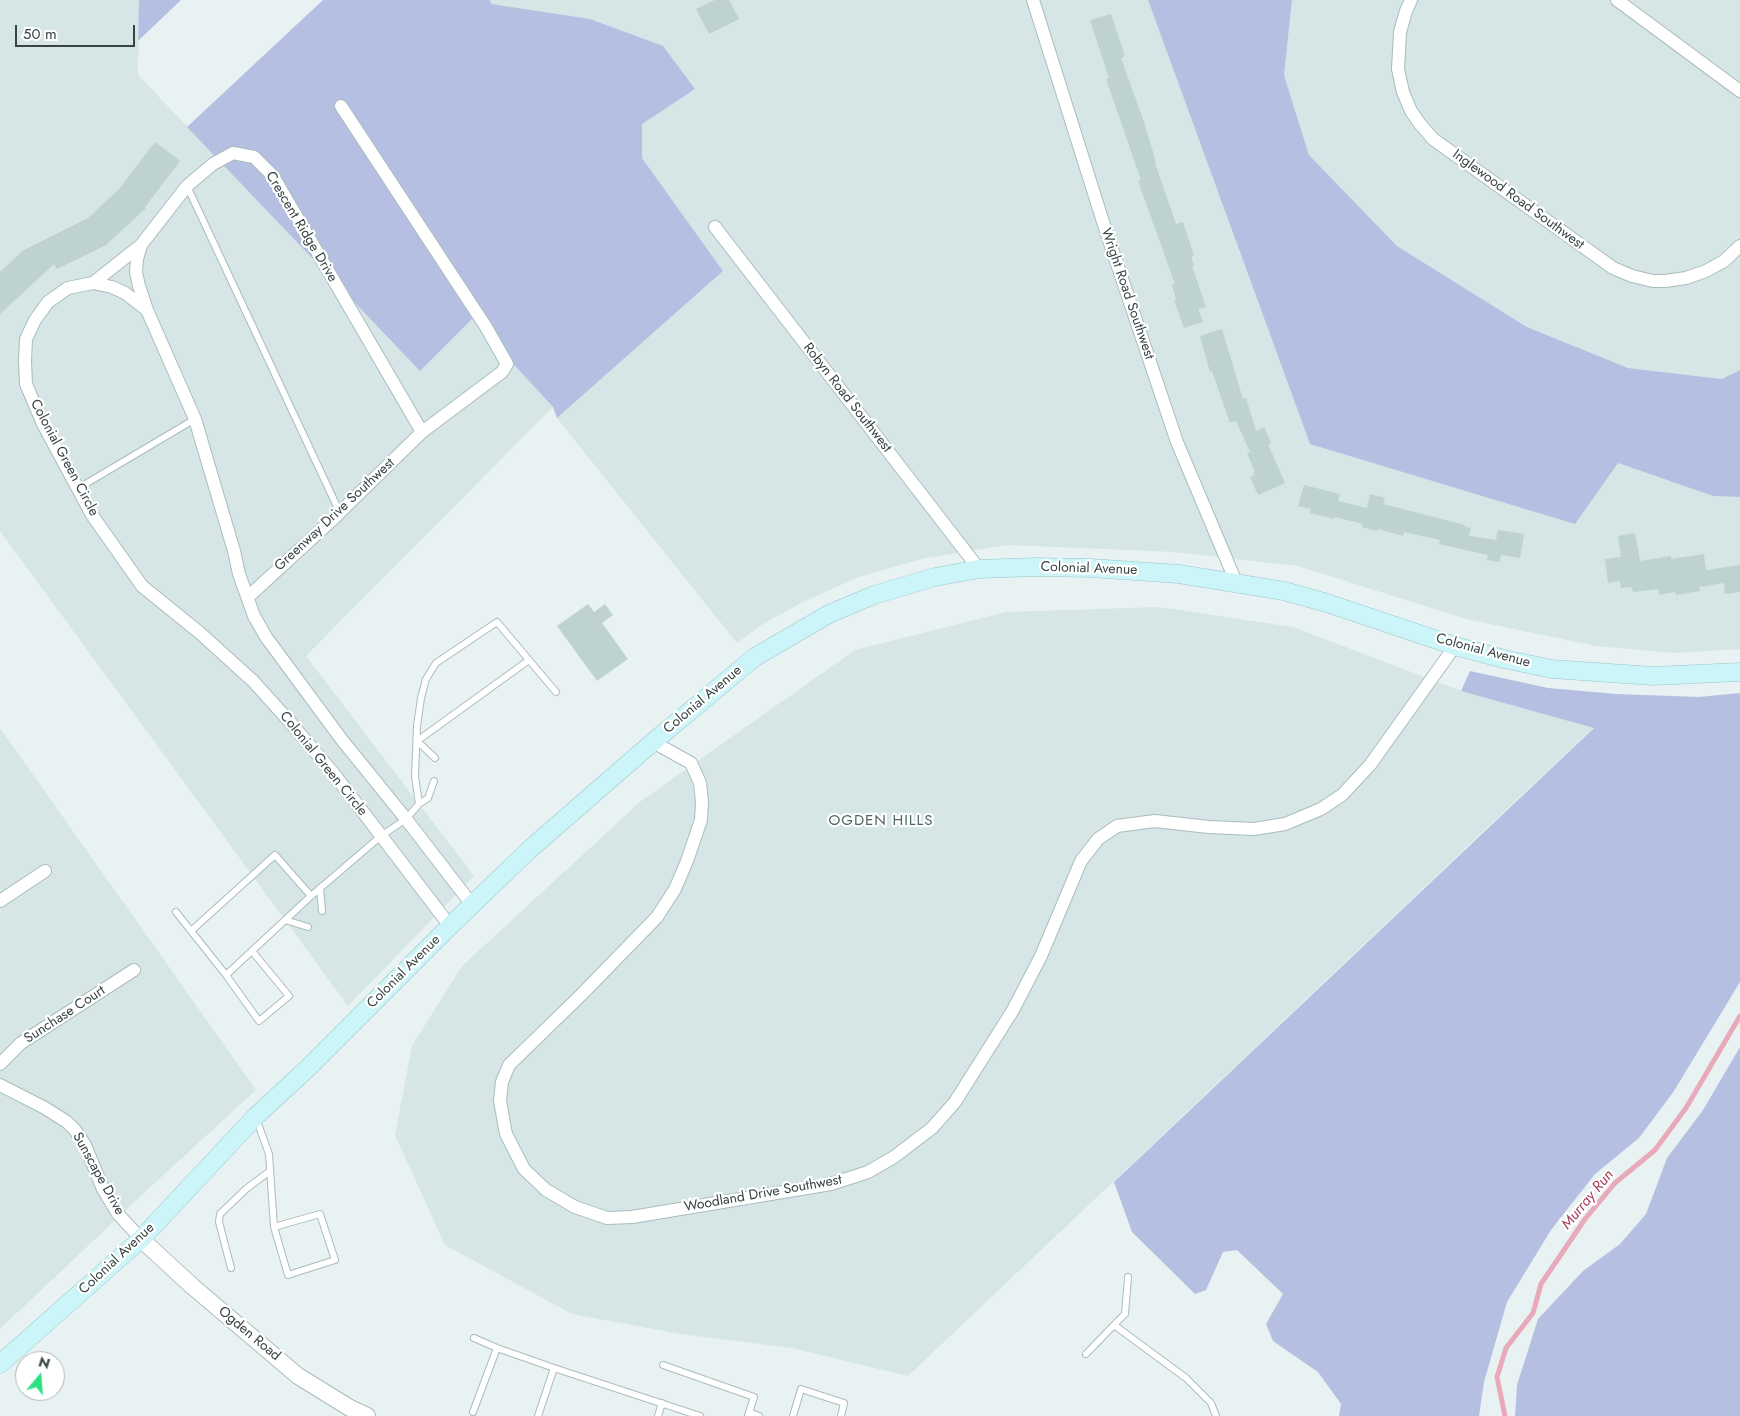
<!DOCTYPE html>
<style>
body{margin:0}
#map{position:relative;width:1740px;height:1416px;overflow:hidden;background:#e8f2f2;font-family:Jost,sans-serif}
canvas{display:block}
.north{position:absolute;left:15px;top:1351px;width:50px;height:50px;box-sizing:border-box;background:#fff;border:1px solid #afb4b4;border-radius:50%;rotate:18deg;font-size:14px;font-weight:700;line-height:20px;text-align:center;color:#374443}
.north::after{content:'';display:block;margin:auto;width:18px;height:22px;background:#2ee283;clip-path:polygon(50% 0,100% 100%,50% 72%,0 100%)}
.scale{position:absolute;left:15px;top:25px;width:120px;height:22px;box-sizing:border-box;border:2px solid #374443;border-top:0;padding-left:6px;font-size:15px;line-height:18px;white-space:nowrap;color:#374443;-webkit-text-stroke:4px #fff;paint-order:stroke}
</style>
<div id="map">
<canvas width="1740" height="1416"></canvas>
<div class="north">N</div>
<div class="scale">50 m</div>
</div>
<script>
const ctx = document.querySelector('canvas').getContext('2d');
ctx.lineJoin = 'round';
function fillPath(path, color) {
  ctx.fillStyle = color;
  ctx.fill(path, 'evenodd');
}
function shape(rows) {
  const path = new Path2D();
  for (const r of rows) {
    path.moveTo(r[0], r[1]);
    for (let i = 2; i < r.length; i += 2) path.lineTo(r[i], r[i + 1]);
  }
  return path;
}
function trace(path, color, width, dash) {
  ctx.strokeStyle = color;
  ctx.lineWidth = width;
  ctx.lineCap = dash ? 'butt' : 'round';
  ctx.setLineDash(dash || []);
  ctx.stroke(path);
}
function label(font, color, halo, rows, align = 'center') {
  ctx.font = font + ' Jost,sans-serif';
  ctx.lineWidth = 4.5;
  ctx.setLineDash([]);
  ctx.textBaseline = 'middle';
  ctx.strokeStyle = halo;
  ctx.fillStyle = color;
  for (const [text, x, y, turn = 0] of rows) {
    ctx.save();
    ctx.translate(x, y);
    ctx.rotate((+turn || 0) * Math.PI / 180);
    ctx.textAlign = isNaN(turn) ? turn : align;
    if (halo) ctx.strokeText(text, 0, 0);
    ctx.fillText(text, 0, 0);
    ctx.restore();
  }
}
fillPath(shape([
 [0,0,139,0,138,75,420,370,472,318,553,407,306,656,474,876,348,1006,0,531],
 [490,0,1148,0,1310,444,1618,463,1713,496,1740,497,1740,649,1674,653,1596,646,1466,619,1298,566,1174,552,1007,545,921,559,859,577,803,602,763,624,737,643,557,418,723,271,642,158,642,124,694,88,490,4],
 [1292,0,1740,0,1740,370,1723,379,1628,368,1527,327,1397,246,1309,155,1284,75],
 [1159,607,1293,627,1461,691,1594,727,1531,786,908,1376,792,1348,681,1334,572,1314,445,1245,395,1135,412,1046,462,966,641,801,855,650,1006,612],
 [0,728,256,1090,146,1191,0,1329]
]), '#d6e5e5');
fillPath(shape([
 [139,0,181,0,138,41],
 [323,0,490,0,491,4,590,19,663,46,695,89,642,124,642,158,723,271,557,418,553,407,472,319,420,371,187,127],
 [1148,0,1292,0,1284,75,1309,155,1397,246,1527,327,1628,368,1722,379,1740,370,1740,497,1713,496,1618,463,1575,524,1310,444],
 [1470,671,1548,688,1616,694,1699,697,1740,693,1740,982,1674,1091,1639,1138,1595,1174,1551,1230,1507,1302,1484,1382,1479,1416,1339,1416,1341,1404,1318,1372,1273,1341,1266,1324,1283,1294,1237,1250,1223,1252,1206,1290,1195,1294,1132,1232,1114,1182,1594,728,1461,691],
 [1740,1047,1740,1416,1515,1416,1517,1385,1538,1319,1583,1271,1620,1244,1646,1214,1667,1158,1703,1110]
]), '#b5bfe2');
trace(shape([
 [1505,1416,1497,1377,1506,1348,1533,1313,1541,1284,1585,1219,1615,1183,1655,1150,1686,1108,1740,1016]
]), '#e8aabb', 5);
fillPath(shape([
 [715,0,729,0,739,19,709,34,696,9],
 [1111,14,1125,56,1121,58,1144,122,1156,162,1155,163,1176,224,1183,222,1194,256,1191,257,1194,265,1192,266,1206,307,1198,309,1203,322,1184,328,1174,300,1176,299,1172,285,1175,284,1138,181,1141,180,1106,79,1109,78,1090,20],
 [155,142,180,161,145,207,146,208,106,245,57,269,54,264,0,314,0,272,24,250,88,218,119,189],
 [1222,329,1243,399,1246,398,1256,431,1264,427,1271,443,1268,444,1285,483,1258,495,1250,477,1255,475,1253,472,1255,472,1247,453,1250,452,1236,421,1230,423,1212,371,1210,372,1200,336],
 [1304,485,1340,494,1338,501,1367,508,1370,494,1385,498,1383,504,1465,525,1465,527,1471,528,1469,536,1496,540,1498,530,1524,534,1520,558,1501,555,1500,562,1487,560,1488,555,1439,544,1440,540,1404,532,1403,536,1378,529,1377,531,1362,527,1363,524,1335,517,1334,519,1310,513,1311,509,1298,506],
 [1635,533,1640,561,1671,556,1671,559,1704,554,1706,570,1740,565,1740,592,1725,594,1724,583,1699,587,1700,591,1676,595,1675,592,1659,595,1658,589,1633,592,1632,587,1621,588,1620,581,1608,583,1605,559,1621,557,1618,536],
 [588,604,594,612,605,604,613,615,602,623,628,659,597,681,557,626]
]), '#bed2d1');
const service = shape([
 [187,186,340,513],
 [77,489,195,419],
 [529,660,556,692],
 [419,804,428,798,434,781],
 [320,888,322,911],
 [176,912,226,975],
 [285,920,308,927],
 [191,931,275,855,311,896],
 [252,951,289,996,259,1021,226,975,311,896,381,836,406,819,419,804,415,776,417,726,421,698,426,679,436,663,497,622,529,660,417,741,435,758],
 [256,1118,269,1154,274,1227,288,1275,335,1260,320,1214,274,1227],
 [231,1268,219,1222,220,1214,246,1189,270,1171],
 [1114,1325,1125,1314,1128,1277],
 [474,1338,497,1348],
 [1086,1354,1114,1325,1186,1378,1211,1403,1216,1416],
 [663,1365,754,1397,748,1416],
 [473,1412,497,1348,554,1368,700,1416],
 [749,1412,759,1416],
 [538,1416,554,1368],
 [658,1416,662,1403],
 [793,1416,801,1389,844,1403,841,1416]
]);
const minor = shape([
 [1033,0,1104,225,1177,442,1236,582],
 [1411,0,1406,11,1400,32,1398,69,1403,92,1411,111,1420,124,1433,139,1613,268,1632,276,1653,281,1665,281,1686,278,1706,271,1724,261,1740,246],
 [1617,0,1740,91],
 [715,227,979,569],
 [141,245,137,259,136,272,139,286,147,310],
 [93,283,141,245,187,186,213,164,233,153,254,157,273,176,422,432],
 [248,597,334,518,422,432,502,372,507,364,486,327,341,106],
 [653,742,691,763,700,783,702,802,701,820,687,861,675,889,657,917,581,995,509,1065,502,1082,500,1101,506,1134,524,1169,546,1190,575,1207,607,1218,632,1217,831,1184,868,1172,894,1157,932,1128,955,1102,1013,1010,1041,956,1081,861,1098,839,1117,826,1155,821,1209,827,1254,829,1285,824,1321,809,1342,795,1370,765,1455,646],
 [0,901,45,871],
 [450,926,334,774,289,721,253,681,200,633,142,586,92,515,43,424,26,384,25,361,26,339,35,320,48,302,68,288,93,283,112,287,125,293,147,310,195,419,234,551,239,574,254,616,266,637,342,740,406,819,473,906],
 [0,1064,21,1043,134,970],
 [0,1085,45,1108,67,1122,75,1130,85,1145,103,1189,118,1214,141,1239]
]);
const tertiary = shape([
 [141,1239,192,1286,298,1376,350,1408,367,1416]
]);
const secondary = shape([
 [0,1364,141,1239,256,1116,308,1068,450,926,530,849,653,742,755,657,829,614,874,595,935,577,979,569,1035,567,1091,568,1179,574,1284,591,1327,603,1455,646,1504,659,1552,669,1653,676,1740,672]
]);
trace(service, '#abbcbc', 8);
trace(minor, '#abbcbc', 14);
trace(tertiary, '#abbcbc', 18);
trace(secondary, '#9ac6ca', 19);
trace(service, '#fff', 6);
trace(minor, '#fff', 12);
trace(tertiary, '#fff', 16);
trace(secondary, '#cbf5f9', 18);
label('14px', '#374443', '#fff', [
 ["Inglewood Road Southwest",1518,200,36],
 ["Crescent Ridge Drive",301,227,59],
 ["Wright Road Southwest",1127,294,71],
 ["Robyn Road Southwest",847,398,52],
 ["Colonial Green Circle",64,458,62],
 ["Greenway Drive Southwest",335,515,-43],
 ["Colonial Avenue",1089,569,2],
 ["Colonial Avenue",1483,651,15],
 ["Colonial Avenue",703,700,-40],
 ["Colonial Green Circle",323,764,51],
 ["Colonial Avenue",404,972,-45],
 ["Sunchase Court",65,1015,-33],
 ["Sunscape Drive",98,1174,61],
 ["Woodland Drive Southwest",763,1194,-10],
 ["Colonial Avenue",117,1259,-43],
 ["Ogden Road",249,1334,40]
]);
ctx.letterSpacing = '1px';
label('15px', '#506664', '#fff', [
 ["OGDEN HILLS",881,821]
]);
ctx.letterSpacing = '0px';
label('italic 15px', '#a43c57', '#fff', [
 ["Murray Run",1588,1200,-50]
]);
</script>
